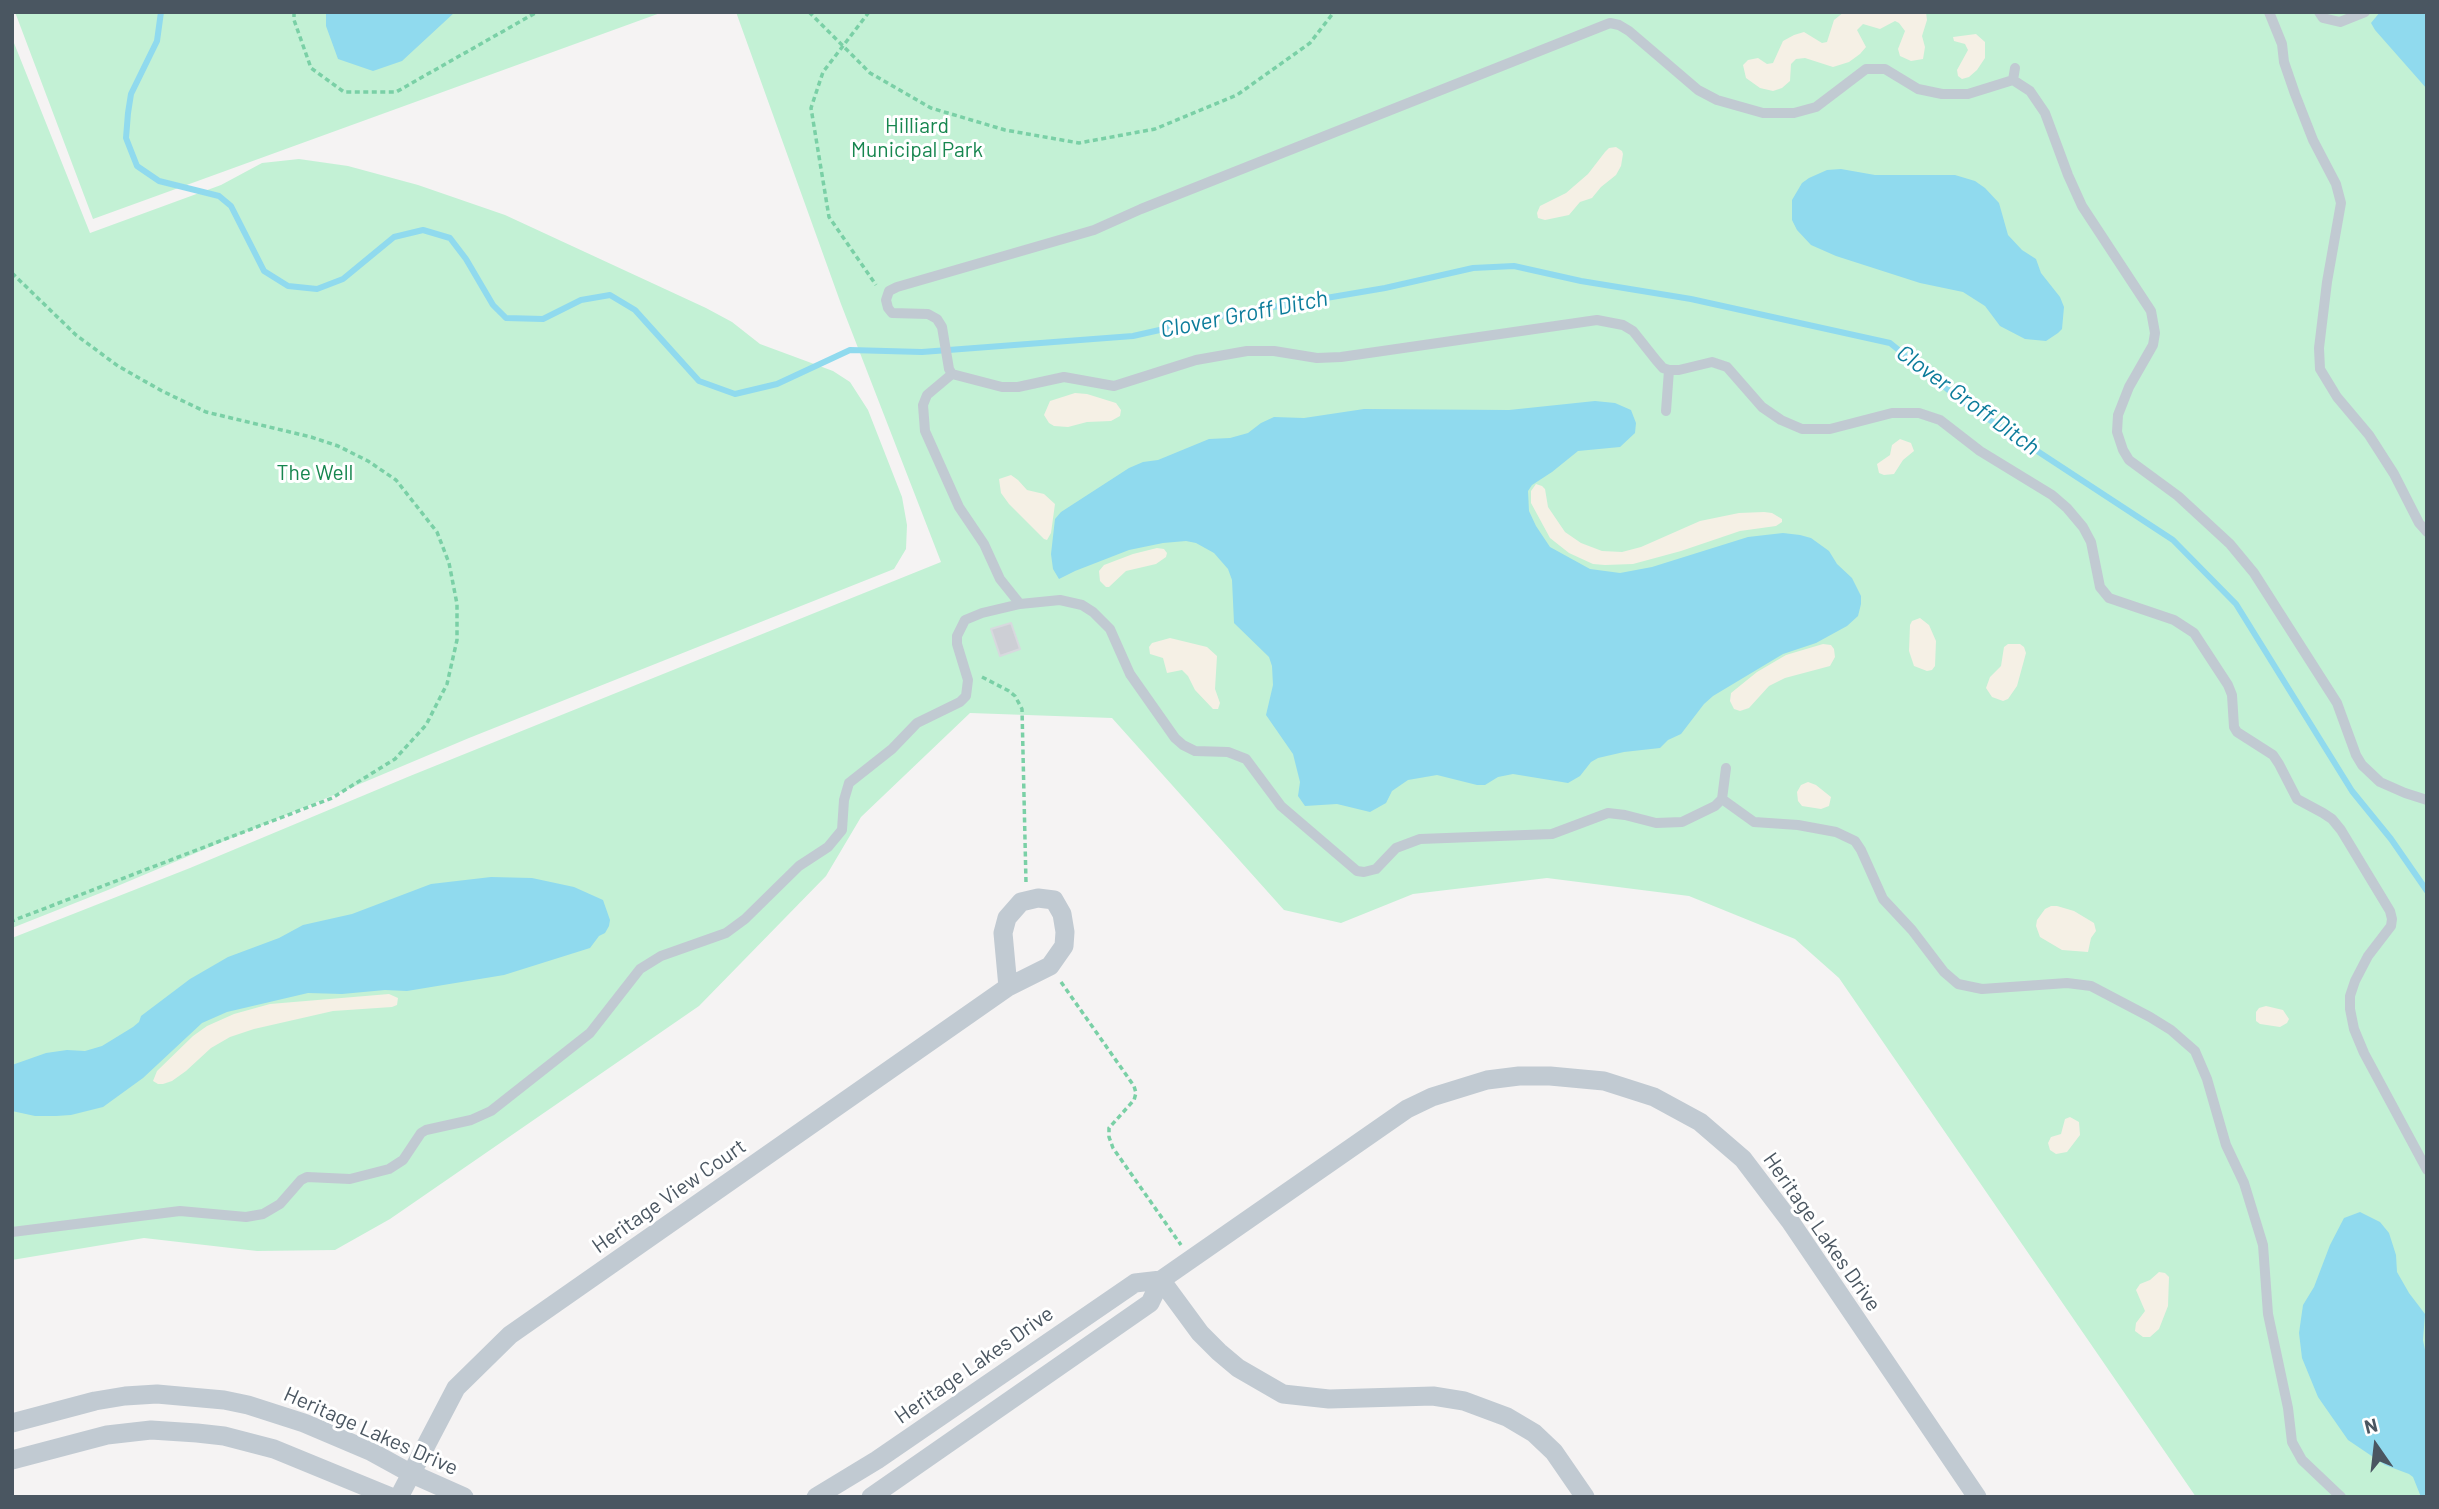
<!DOCTYPE html>
<style>
body{margin:0}
#map{position:relative;width:2439px;height:1509px;overflow:hidden;background:#f5f3f3;font-family:Barlow,sans-serif}
canvas{display:block}
.frame{position:absolute;inset:0;border:14px solid #4a5661;pointer-events:none}
.north{position:absolute;left:2341px;top:1411px;width:70px;height:70px;-webkit-text-stroke:5px #fff;paint-order:stroke;rotate:346deg;font-size:19px;font-weight:700;line-height:28px;text-align:center;color:#4a5661}
.north::after{content:'';display:block;margin:auto;width:24px;height:32px;background:#4a5661;clip-path:polygon(50% 0,100% 100%,50% 72%,0 100%)}
</style>
<div id="map">
<canvas width="2439" height="1509"></canvas>
<div class="frame"></div>
<div class="north">N</div>
</div>
<script>
const ctx = document.querySelector('canvas').getContext('2d');
ctx.lineJoin = 'round';
function fillPath(path, color) {
  ctx.fillStyle = color;
  ctx.fill(path, 'evenodd');
}
function shape(rows) {
  const path = new Path2D();
  for (const r of rows) {
    path.moveTo(r[0], r[1]);
    for (let i = 2; i < r.length; i += 2) path.lineTo(r[i], r[i + 1]);
  }
  return path;
}
function trace(path, color, width, dash) {
  ctx.strokeStyle = color;
  ctx.lineWidth = width;
  ctx.lineCap = dash ? 'butt' : 'round';
  ctx.setLineDash(dash || []);
  ctx.stroke(path);
}
function label(font, color, halo, rows, align = 'center') {
  ctx.font = font + ' Barlow,sans-serif';
  ctx.lineWidth = 6;
  ctx.setLineDash([]);
  ctx.textBaseline = 'middle';
  ctx.strokeStyle = halo;
  ctx.fillStyle = color;
  for (const [text, x, y, turn = 0] of rows) {
    ctx.save();
    ctx.translate(x, y);
    ctx.rotate((+turn || 0) * Math.PI / 180);
    ctx.textAlign = isNaN(turn) ? turn : align;
    if (halo) ctx.strokeText(text, 0, 0);
    ctx.fillText(text, 0, 0);
    ctx.restore();
  }
}
fillPath(shape([
 [15,12,663,12,93,219],
 [736,12,2427,12,2427,1497,2196,1497,1839,978,1795,939,1689,896,1547,878,1413,894,1341,923,1284,910,1112,718,970,713,861,817,826,876,699,1006,390,1219,335,1250,257,1251,144,1238,12,1260,12,938,190,868,410,776,941,562,841,304],
 [12,38,90,233,221,185,262,163,299,159,348,166,418,185,505,215,706,308,732,322,760,344,833,371,850,382,868,410,902,497,907,525,906,549,894,569,469,738,108,890,12,928]
]), '#c3f1d5');
fillPath(shape([
 [1844,12,1926,12,1927,20,1922,36,1925,47,1923,59,1911,61,1900,56,1898,49,1905,31,1899,23,1895,21,1880,29,1863,24,1857,30,1866,47,1860,54,1849,62,1833,67,1805,58,1796,59,1791,64,1790,81,1782,88,1773,91,1760,88,1746,78,1743,65,1748,60,1758,58,1767,64,1773,63,1783,41,1794,35,1804,32,1822,43,1827,42,1834,20],
 [1976,34,1985,42,1985,58,1977,70,1969,77,1962,79,1958,76,1957,70,1968,50,1965,44,1954,41,1953,37],
 [1616,147,1622,151,1623,154,1621,166,1616,175,1601,187,1592,198,1580,202,1569,215,1545,220,1538,218,1537,213,1540,206,1566,193,1588,174,1605,152,1609,148],
 [1075,393,1087,394,1116,403,1121,410,1120,416,1111,421,1087,422,1068,427,1054,426,1049,423,1044,415,1050,401],
 [1900,439,1911,443,1914,451,1903,460,1894,474,1884,475,1879,473,1877,464,1890,455,1892,445],
 [1011,475,1018,480,1027,490,1044,494,1055,504,1051,533,1047,540,1044,539,1009,504,1001,493,999,479],
 [1536,484,1542,486,1545,489,1548,507,1565,532,1581,543,1602,551,1622,552,1641,547,1700,521,1739,513,1764,512,1772,513,1782,519,1782,522,1776,526,1740,531,1681,551,1633,564,1605,565,1593,564,1569,553,1550,538,1531,503,1531,491],
 [1157,548,1164,549,1167,553,1166,557,1156,564,1126,571,1109,587,1106,587,1100,581,1099,571,1104,565,1133,554],
 [1920,618,1929,625,1936,641,1935,666,1932,670,1927,671,1914,666,1909,651,1910,625,1912,621],
 [1170,638,1207,647,1217,656,1215,689,1220,703,1218,709,1213,709,1195,690,1188,676,1182,670,1167,673,1163,658,1150,654,1149,647,1152,643],
 [1823,644,1831,645,1834,649,1835,657,1830,666,1785,678,1769,686,1749,708,1740,711,1734,709,1730,701,1731,693,1757,672,1786,655],
 [2008,644,2020,644,2024,647,2026,653,2017,686,2008,699,2003,701,1992,697,1986,688,1990,677,2001,666,2004,647],
 [1808,782,1816,785,1831,797,1829,806,1821,809,1802,806,1798,801,1797,792,1801,785],
 [2051,906,2057,906,2074,911,2094,923,2096,931,2091,938,2088,952,2062,950,2040,937,2036,926,2037,920,2045,909],
 [389,994,398,998,397,1005,392,1007,333,1011,254,1029,230,1037,211,1048,186,1071,172,1081,163,1084,158,1084,153,1081,157,1071,193,1036,207,1026,234,1014,270,1004],
 [2266,1006,2283,1010,2289,1019,2287,1023,2280,1027,2260,1024,2256,1021,2256,1012,2259,1008],
 [2070,1117,2079,1122,2080,1135,2067,1152,2056,1154,2050,1150,2048,1143,2051,1137,2061,1134,2065,1119],
 [2159,1272,2165,1273,2169,1277,2168,1306,2159,1329,2150,1337,2143,1337,2135,1331,2136,1323,2145,1311,2136,1290,2140,1284,2150,1280]
]), '#f5f0e5');
fillPath(shape([
 [326,12,455,12,402,61,373,71,338,59,326,26],
 [2380,12,2427,12,2427,89,2375,30,2371,23],
 [1841,169,1875,175,1955,175,1975,181,1985,188,1999,203,2008,235,2022,250,2036,259,2041,273,2060,297,2064,307,2062,329,2058,333,2046,341,2025,339,2000,326,1985,306,1963,292,1920,283,1836,256,1811,245,1797,230,1792,220,1792,200,1802,183,1809,178,1827,170],
 [1595,401,1615,403,1631,410,1636,423,1635,433,1620,447,1578,451,1552,472,1532,485,1528,491,1529,511,1536,526,1550,547,1590,569,1620,573,1652,567,1748,537,1783,533,1800,535,1811,538,1829,551,1837,564,1852,578,1861,596,1861,604,1858,616,1847,626,1816,643,1783,654,1713,696,1704,704,1681,734,1668,740,1660,748,1624,752,1598,758,1591,762,1580,776,1568,783,1513,774,1498,777,1485,785,1477,785,1437,775,1408,780,1392,791,1386,803,1370,812,1337,804,1305,806,1298,796,1300,782,1293,754,1266,715,1273,685,1272,666,1269,657,1234,623,1232,580,1228,569,1214,553,1196,543,1186,541,1163,543,1129,550,1075,571,1059,579,1053,569,1051,554,1055,519,1061,512,1129,468,1143,462,1158,460,1209,439,1230,438,1248,433,1261,423,1274,417,1304,418,1364,409,1509,410],
 [491,877,532,878,574,887,603,900,610,920,609,926,605,933,599,936,590,948,504,975,407,991,385,990,342,994,308,993,227,1012,202,1023,143,1078,103,1107,71,1115,56,1116,35,1116,12,1111,12,1065,46,1053,67,1050,85,1051,102,1046,133,1027,139,1022,141,1016,190,979,228,957,279,938,303,925,352,914,431,884],
 [2360,1212,2380,1222,2389,1233,2396,1255,2397,1272,2409,1293,2425,1314,2423,1340,2427,1360,2427,1497,2421,1497,2413,1477,2409,1474,2385,1465,2348,1440,2318,1397,2302,1358,2299,1333,2303,1305,2314,1287,2330,1245,2344,1218]
]), '#90daee');
trace(shape([
 [161,12,157,41,131,94,128,113,126,138,137,166,159,181,219,196,231,206,264,271,288,286,317,289,343,279,394,237,423,230,450,238,466,259,493,305,506,318,543,319,581,300,610,295,635,310,699,381,735,394,777,384,850,350,922,352,1133,336,1226,315,1385,288,1473,268,1514,266,1581,281,1691,299,1890,343,1967,405,2173,540,2236,604,2352,791,2391,839,2427,891]
]), '#90daee', 6);
const building = shape([
 [1011,623,1020,649,1000,656,991,629,1011,623]
]);
fillPath(building, '#cdcfd5');
trace(building, '#d7d9de', 2);
trace(shape([
 [294,12,294,20,311,68,344,92,396,92,537,12],
 [809,12,870,73,931,108,1005,130,1079,143,1155,129,1237,95,1310,43,1334,12],
 [869,12,823,72,811,108,829,217,876,285],
 [12,273,76,335,118,366,162,391,206,412,311,437,338,446,368,461,396,480,437,532,449,563,457,604,457,640,447,684,426,725,395,759,332,798,12,921],
 [982,677,1009,691,1015,696,1022,709,1026,883],
 [1061,982,1134,1086,1136,1093,1134,1100,1109,1128,1109,1137,1113,1148,1181,1245]
]), '#7ad0a6', 3.5, [5, 3.5]);
trace(shape([
 [2269,12,2282,44,2284,62,2295,94,2313,140,2336,184,2341,203,2327,282,2319,348,2320,369,2337,397,2369,435,2394,474,2419,523,2427,532],
 [2319,12,2323,18,2340,22,2365,12],
 [2013,80,2015,68],
 [952,374,927,395,923,405,925,431,959,507,984,544,1000,579,1020,604],
 [1666,411,1669,370],
 [1722,799,1754,822,1798,825,1836,832,1855,841,1861,850,1883,899,1912,930,1944,972,1958,984,1982,989,2067,983,2091,986,2150,1017,2171,1030,2195,1051,2207,1079,2226,1145,2244,1183,2263,1245,2268,1314,2288,1408,2292,1442,2302,1460,2341,1497],
 [2427,800,2405,793,2380,782,2362,765,2356,755,2337,703,2254,573,2230,544,2178,496,2129,460,2123,450,2117,432,2118,415,2129,387,2153,345,2155,333,2151,311,2082,206,2068,175,2045,113,2030,91,2013,80,1968,94,1942,94,1918,89,1885,69,1866,69,1816,107,1794,113,1763,113,1717,100,1698,90,1629,31,1619,25,1610,23,1141,209,1094,230,897,287,889,291,886,300,888,308,892,313,928,314,937,319,942,327,949,369,952,374,1002,387,1018,387,1064,377,1114,386,1196,360,1247,351,1274,351,1317,358,1341,357,1597,320,1623,325,1633,331,1656,360,1663,368,1669,370,1679,370,1712,362,1727,367,1762,407,1781,420,1802,429,1830,429,1892,413,1919,413,1940,420,1980,451,2052,495,2067,508,2083,527,2091,542,2100,587,2109,598,2174,620,2194,633,2228,685,2232,695,2234,727,2237,732,2273,755,2279,764,2297,799,2323,813,2332,819,2341,830,2390,911,2392,919,2391,926,2368,956,2355,981,2350,996,2350,1009,2354,1029,2364,1053,2427,1170],
 [12,1232,180,1211,246,1217,263,1214,280,1204,301,1180,307,1177,350,1179,389,1169,403,1160,421,1133,426,1130,471,1120,491,1111,590,1033,640,969,661,956,726,933,745,919,799,866,828,847,842,830,844,800,849,783,892,749,917,723,960,702,966,696,968,680,957,644,957,636,965,620,982,613,1020,604,1060,600,1082,605,1093,612,1110,629,1130,674,1175,738,1183,745,1195,751,1228,752,1246,759,1281,806,1357,871,1364,872,1376,869,1396,848,1420,839,1552,834,1608,813,1625,815,1656,823,1682,822,1715,806,1722,799,1726,768]
]), '#c1cad2', 10);
trace(shape([
 [1161,1280,1200,1333,1219,1352,1238,1368,1283,1394,1329,1399,1433,1396,1464,1401,1507,1417,1534,1433,1554,1452,1585,1497],
 [12,1423,95,1401,125,1396,157,1394,224,1400,248,1405,304,1423,370,1451,410,1473,464,1497],
 [12,1460,107,1435,151,1430,197,1433,224,1436,274,1449,391,1497],
 [399,1497,456,1388,510,1335,1008,987,1050,966,1064,946,1065,932,1062,914,1054,900,1038,898,1021,902,1007,918,1003,933,1008,987],
 [816,1497,877,1460,1135,1283,1161,1280,1407,1109,1432,1097,1487,1080,1519,1076,1550,1076,1604,1081,1654,1097,1700,1122,1743,1159,1790,1221,1977,1497],
 [871,1497,1127,1319,1150,1303,1161,1280]
]), '#c1cad2', 19);
label('21px', '#17864f', '#fff', [
 ["Hilliard",917,126],
 ["Municipal Park",917,150],
 ["The Well",315,473]
]);
label('21px', '#4a5661', '#fff', [
 ["Heritage View Court",669,1196,-35],
 ["Heritage Lakes Drive",1822,1232,55],
 ["Heritage Lakes Drive",974,1365,-35],
 ["Heritage Lakes Drive",371,1431,24]
]);
label('italic 23px', '#0c7c9b', '#fff', [
 ["Clover Groff Ditch",1244,314,-11],
 ["Clover Groff Ditch",1968,400,36]
]);
</script>
